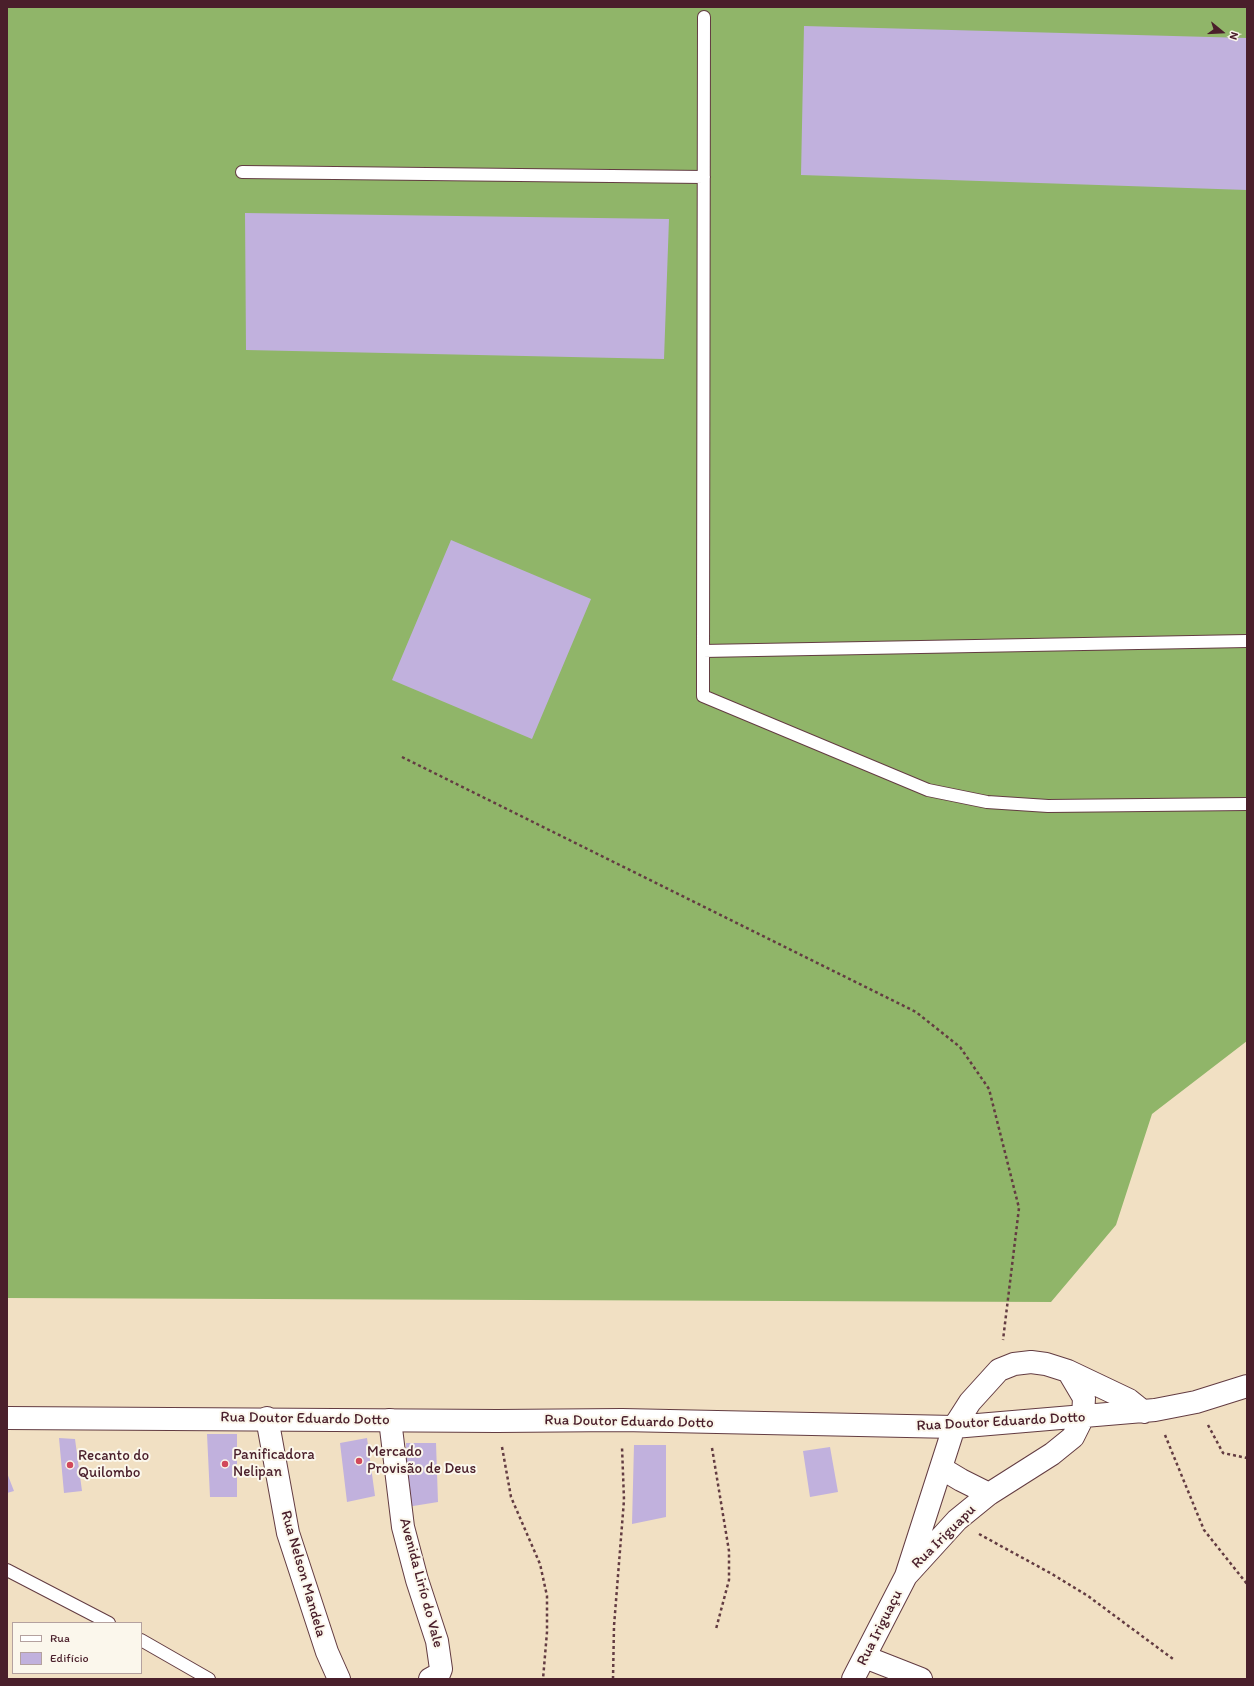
<!DOCTYPE html>
<meta charset="utf-8">
<style>
body{margin:0}
#map{position:relative;width:1254px;height:1686px;overflow:hidden;background:#f1e0c3;font-family:Itim,sans-serif}
canvas{display:block}
.frame{position:absolute;inset:0;border:8px solid #4a1f2b;pointer-events:none}
.legend{position:absolute;left:12px;top:1622px;width:130px;height:52px;box-sizing:border-box;background:#fbf7ec;border:1px solid #b4a19f;margin:0;padding:5px 7px;list-style:none;font-size:12px;color:#4a1f2b}
.legend li{display:flex;align-items:center;gap:8px;height:20px}
.legend b{width:20px;border:1px solid #b4a19f}
.north{position:absolute;left:1202px;top:12px;width:40px;height:40px;-webkit-text-stroke:3px #fbf7ec;paint-order:stroke;rotate:108deg;font-size:11px;font-weight:700;line-height:16px;text-align:center;color:#4a1f2b}
.north::after{content:'';display:block;margin:auto;width:14px;height:18px;background:#4a1f2b;clip-path:polygon(50% 0,100% 100%,50% 72%,0 100%)}
</style>
<div id="map">
<canvas width="1254" height="1686"></canvas>
<div class="frame"></div>
<ul class="legend">
<li><b style="height:5px;background:#fff"></b>Rua</li>
<li><b style="height:11px;background:#c1b1dd"></b>Edifício</li>
</ul>
<div class="north">N</div>
</div>
<script>
const ctx = document.querySelector('canvas').getContext('2d');
ctx.lineJoin = 'round';
function fillPath(path, color) {
  ctx.fillStyle = color;
  ctx.fill(path, 'evenodd');
}
function shape(rows) {
  const path = new Path2D();
  for (const r of rows) {
    path.moveTo(r[0], r[1]);
    for (let i = 2; i < r.length; i += 2) path.lineTo(r[i], r[i + 1]);
  }
  return path;
}
function trace(path, color, width, dash) {
  ctx.strokeStyle = color;
  ctx.lineWidth = width;
  ctx.lineCap = dash ? 'butt' : 'round';
  ctx.setLineDash(dash || []);
  ctx.stroke(path);
}
function label(font, color, halo, rows, align = 'center') {
  ctx.font = font + ' Itim,sans-serif';
  ctx.lineWidth = 4;
  ctx.setLineDash([]);
  ctx.textBaseline = 'middle';
  ctx.strokeStyle = halo;
  ctx.fillStyle = color;
  for (const [text, x, y, turn = 0] of rows) {
    ctx.save();
    ctx.translate(x, y);
    ctx.rotate((+turn || 0) * Math.PI / 180);
    ctx.textAlign = isNaN(turn) ? turn : align;
    if (halo) ctx.strokeText(text, 0, 0);
    ctx.fillText(text, 0, 0);
    ctx.restore();
  }
}
fillPath(shape([
 [7,7,1247,7,1247,1041,1152,1114,1116,1225,1051,1302,7,1298]
]), '#90b569');
fillPath(shape([
 [804,26,1247,38,1247,190,801,175],
 [245,213,669,219,664,359,246,350],
 [451,540,591,599,532,739,392,680],
 [207,1434,237,1434,237,1497,210,1497],
 [59,1438,75,1439,82,1491,64,1493],
 [367,1438,375,1496,347,1502,340,1443],
 [406,1443,436,1443,438,1502,407,1507],
 [634,1445,666,1445,666,1517,632,1524],
 [830,1447,838,1492,810,1497,803,1451],
 [7,1473,14,1491,7,1493]
]), '#c1b1dd');
const service = shape([
 [704,17,703,651,1247,641],
 [242,172,704,177],
 [703,651,703,696,928,790,987,802,1048,806,1247,804],
 [7,1570,109,1623],
 [141,1640,209,1679]
]);
const minor = shape([
 [267,1418,288,1533,327,1652,339,1679],
 [390,1420,403,1527,417,1580,437,1641,441,1669,439,1674,430,1679],
 [865,1657,921,1679]
]);
const secondary = shape([
 [1068,1371,1129,1400,1144,1412],
 [7,1418,497,1421,622,1420,954,1427,1155,1410,1196,1402,1247,1386],
 [941,1468,961,1480,989,1494],
 [853,1679,906,1576,954,1427,970,1402,999,1370,1014,1364,1031,1362,1046,1364,1068,1371,1084,1398,1083,1417,1073,1437,1052,1454,989,1494,957,1520,906,1576]
]);
trace(service, '#633c42', 14);
trace(minor, '#633c42', 24);
trace(secondary, '#633c42', 24);
trace(shape([
 [402,757,916,1012,960,1047,989,1089,1019,1208,1003,1340],
 [1208,1425,1223,1453,1247,1458],
 [1165,1435,1204,1530,1247,1584],
 [502,1447,511,1497,540,1564,547,1596,547,1632,543,1679],
 [712,1448,729,1551,729,1580,716,1629],
 [979,1534,1052,1574,1088,1596,1173,1659],
 [613,1679,614,1626,624,1500,622,1447]
]), '#633c42', 2.5, [3, 3]);
trace(service, '#fff', 12);
trace(minor, '#fff', 22);
trace(secondary, '#fff', 22);
for (const [x, y, r, color] of [
 [359,1461,4,"#d1495b"],
 [225,1464,4,"#d1495b"],
 [70,1465,4,"#d1495b"]
]) {
  const dot = new Path2D();
  dot.arc(x, y, r, 0, 2 * Math.PI);
  ctx.fillStyle = color;
  ctx.fill(dot);
  trace(dot, '#fbf7ec', 1.5);
}
label('15px', '#4a1f2b', '#fbf7ec', [
 ["Rua Doutor Eduardo Dotto",305,1419,1],
 ["Rua Doutor Eduardo Dotto",629,1422,1],
 ["Rua Doutor Eduardo Dotto",1001,1422,-3],
 ["Rua Iriguapu",944,1537,-45],
 ["Rua Nelson Mandela",303,1574,74],
 ["Avenida Lirío do Vale",421,1583,75],
 ["Rua Iriguaçu",880,1628,-63]
]);
label('15px', '#4a1f2b', '#fbf7ec', [
 ["Mercado",367,1452],
 ["Provisão de Deus",367,1469],
 ["Panificadora",233,1455],
 ["Nelipan",233,1472],
 ["Recanto do",78,1456],
 ["Quilombo",78,1473]
], 'left');
</script>
